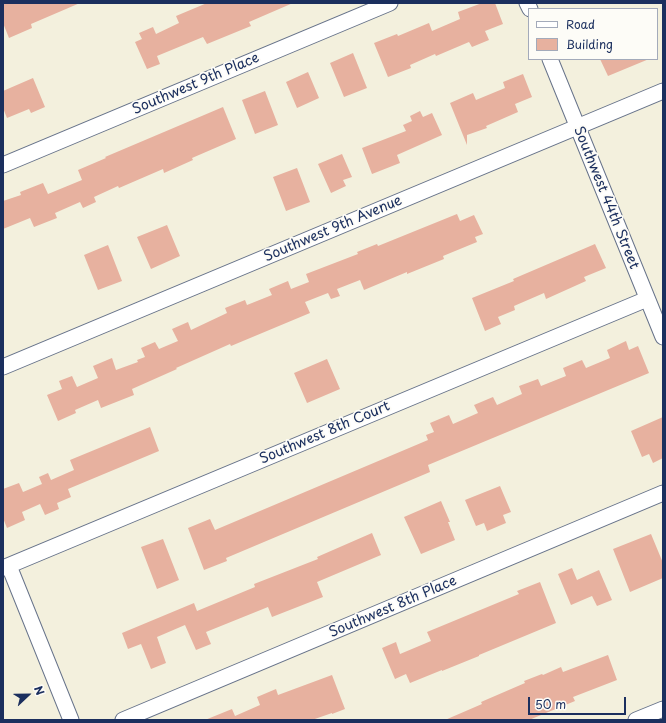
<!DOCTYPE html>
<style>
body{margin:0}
#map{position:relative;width:666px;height:723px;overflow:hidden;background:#f3f0dd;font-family:"Playpen Sans",sans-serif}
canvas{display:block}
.frame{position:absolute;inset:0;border:4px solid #1b2f5e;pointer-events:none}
.legend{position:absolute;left:528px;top:8px;width:130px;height:52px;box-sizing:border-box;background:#fdfcf7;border:1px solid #a3aaba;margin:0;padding:5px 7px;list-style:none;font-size:12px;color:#1b2f5e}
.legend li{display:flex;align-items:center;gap:8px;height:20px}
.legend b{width:20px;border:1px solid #a3aaba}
.north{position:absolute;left:8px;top:675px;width:40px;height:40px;-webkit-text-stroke:3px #fdfcf7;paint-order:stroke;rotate:68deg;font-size:11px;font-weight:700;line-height:16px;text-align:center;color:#1b2f5e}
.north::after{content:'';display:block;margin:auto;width:14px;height:18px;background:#1b2f5e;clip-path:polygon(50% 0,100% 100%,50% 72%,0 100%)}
.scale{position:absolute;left:528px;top:697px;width:98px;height:18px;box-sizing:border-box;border:2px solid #1b2f5e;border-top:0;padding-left:5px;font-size:12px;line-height:14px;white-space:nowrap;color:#1b2f5e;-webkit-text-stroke:3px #fdfcf7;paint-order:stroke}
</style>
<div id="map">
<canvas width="666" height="723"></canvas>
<div class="frame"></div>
<ul class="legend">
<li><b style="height:5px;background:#fff"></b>Road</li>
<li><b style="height:11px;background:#e7b19f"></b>Building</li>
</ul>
<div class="north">N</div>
<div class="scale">50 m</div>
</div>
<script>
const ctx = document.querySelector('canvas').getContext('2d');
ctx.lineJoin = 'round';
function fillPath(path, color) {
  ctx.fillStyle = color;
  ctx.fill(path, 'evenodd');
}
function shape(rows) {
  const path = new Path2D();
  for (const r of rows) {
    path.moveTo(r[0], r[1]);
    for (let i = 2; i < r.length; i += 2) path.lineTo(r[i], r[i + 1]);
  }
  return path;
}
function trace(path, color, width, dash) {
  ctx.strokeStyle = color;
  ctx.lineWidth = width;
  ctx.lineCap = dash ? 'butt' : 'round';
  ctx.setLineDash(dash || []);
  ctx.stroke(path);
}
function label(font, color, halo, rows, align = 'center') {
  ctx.font = font + ' "Playpen Sans",sans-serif';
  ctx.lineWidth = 3.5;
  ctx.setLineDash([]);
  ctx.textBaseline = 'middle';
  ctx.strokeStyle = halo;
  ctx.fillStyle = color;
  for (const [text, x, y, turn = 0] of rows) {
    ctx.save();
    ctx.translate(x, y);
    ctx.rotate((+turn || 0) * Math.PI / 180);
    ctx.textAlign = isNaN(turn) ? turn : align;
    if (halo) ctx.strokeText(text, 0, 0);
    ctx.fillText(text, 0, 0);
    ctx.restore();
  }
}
fillPath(shape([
 [3,3,80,3,31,24,32,28,9,38,3,23],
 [207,3,293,3,249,22,251,26,207,44,203,37,157,56,160,64,147,69,135,42,142,39,139,33,153,27,156,34,179,23,176,16],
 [482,3,495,3,503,24,485,31,489,40,472,47,469,42,436,56,435,54,410,65,411,68,388,77,374,43,397,34,398,36,429,23,432,31,460,19,458,12],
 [353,53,367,88,344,97,330,63],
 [600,59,649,59,608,76],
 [308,72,319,98,297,108,286,82],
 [523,74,532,97,515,104,518,112,486,126,487,128,467,135,467,145,450,103,473,93,476,100,505,88,503,82],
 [33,78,45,107,31,113,29,109,7,118,3,108,3,91],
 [265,91,278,125,255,134,242,100],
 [223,107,236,139,192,158,193,160,164,173,163,169,119,188,118,186,94,197,96,202,83,208,80,202,55,213,57,218,34,227,30,218,3,229,3,201,21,195,20,192,43,183,48,194,82,180,78,170,106,158,105,157],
 [420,111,423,117,432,113,442,135,397,155,400,163,372,174,362,148,406,131,403,125,412,121,410,116],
 [342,154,352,177,343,180,346,186,331,193,318,164],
 [297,168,310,202,286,211,273,177],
 [457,214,460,221,474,215,483,234,475,237,477,242,443,256,444,259,407,274,407,272,364,290,360,280,337,289,340,296,331,299,328,293,305,302,310,313,231,346,230,344,176,368,177,369,132,389,134,395,101,408,98,400,75,410,76,413,58,421,47,395,62,389,59,381,72,376,77,387,98,378,93,366,112,358,116,370,138,362,137,360,145,357,141,348,155,342,159,349,178,341,172,329,188,322,191,330,227,313,225,308,245,300,247,305,272,295,269,289,288,281,291,289,309,282,306,274,358,254,357,252,377,244,378,246],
 [167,225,180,256,151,269,137,237],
 [595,244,606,268,584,277,586,281,546,299,544,293,514,306,515,310,498,317,501,324,485,331,472,298,514,281,513,279],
 [108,245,122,281,98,290,84,255],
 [626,341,629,350,638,346,649,373,428,465,430,472,226,558,227,561,204,570,188,528,210,519,215,530,428,440,426,435,434,432,430,423,449,415,453,424,478,413,474,405,493,397,497,405,522,394,519,386,538,379,541,386,566,376,563,368,582,360,586,368,610,358,607,350],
 [327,359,340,389,307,403,294,373],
 [663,417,663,458,653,463,649,454,642,457,631,431],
 [150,427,159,451,68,489,71,497,57,503,59,509,45,515,40,504,22,512,25,520,7,528,3,518,3,489,19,483,23,492,42,484,39,477,48,473,51,480,74,470,70,460],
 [500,486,511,512,503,515,506,523,487,531,484,523,476,526,465,500],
 [441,501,450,522,448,522,455,540,421,554,404,517],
 [372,533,381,555,317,582,323,597,272,617,268,607,206,632,211,644,196,650,185,625,157,637,166,663,151,669,141,644,128,649,122,633,194,603,197,611,255,587,254,584,318,559,317,557],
 [651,534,663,563,663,578,630,592,613,549],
 [163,539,179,580,157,589,141,547],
 [572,568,577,580,599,570,612,600,597,606,592,596,571,605,558,574],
 [540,582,556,623,479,655,479,656,442,671,442,670,410,683,406,674,395,679,382,648,396,642,400,654,431,641,427,632,519,594,517,591],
 [608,655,617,680,573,697,575,701,529,720,445,720,482,704,481,702,525,683,524,681,542,674,543,675,561,667,563,672],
 [332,675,345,709,332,714,332,713,312,720,205,720,232,709,235,716,260,705,257,697,276,689,278,695]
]), '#e7b19f');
const minor = shape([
 [527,3,530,9],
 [550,59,663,337],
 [3,165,390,3],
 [3,367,663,91],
 [9,566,71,720],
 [3,568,647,299],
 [123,720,663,493],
 [636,720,663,709]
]);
trace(minor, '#67738a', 17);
trace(minor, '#fff', 15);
label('14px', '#1b2f5e', '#fdfcf7', [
 ["Southwest 9th Place",196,84,-23],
 ["Southwest 44th Street",606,198,68],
 ["Southwest 9th Avenue",333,229,-23],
 ["Southwest 8th Court",325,433,-23],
 ["Southwest 8th Place",393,607,-23]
]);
</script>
